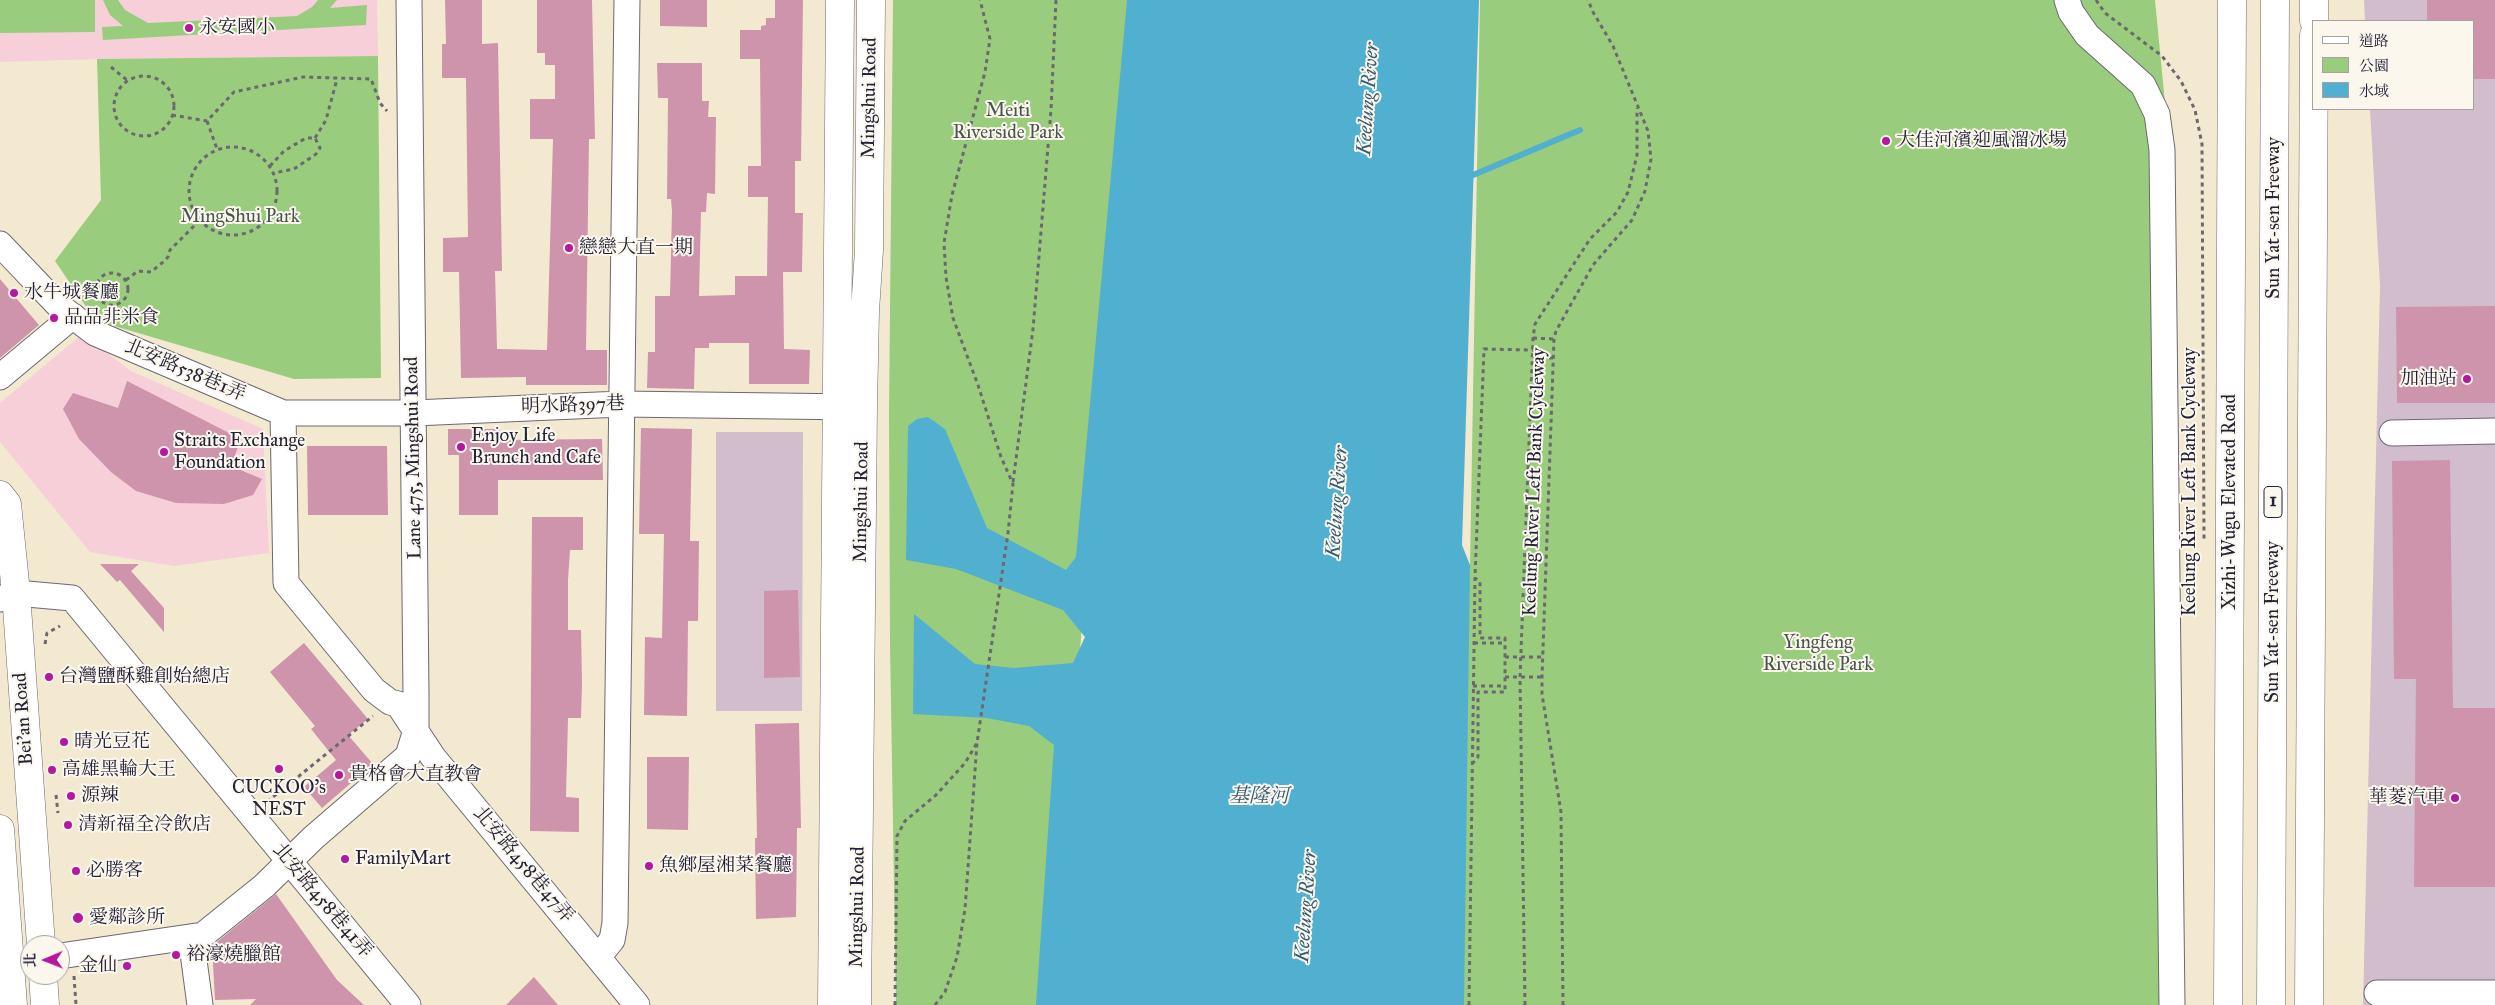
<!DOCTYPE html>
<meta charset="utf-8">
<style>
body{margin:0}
#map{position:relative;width:2495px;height:1005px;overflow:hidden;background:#f3e9d1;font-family:"IM FELL Great Primer","Noto Serif TC",serif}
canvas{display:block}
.legend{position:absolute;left:2312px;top:20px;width:162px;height:90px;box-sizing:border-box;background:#fbf7ec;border:1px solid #a4a2a5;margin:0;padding:6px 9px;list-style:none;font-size:15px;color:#22223b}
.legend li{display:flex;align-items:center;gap:10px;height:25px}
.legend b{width:25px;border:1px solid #a4a2a5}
.north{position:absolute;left:20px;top:935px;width:50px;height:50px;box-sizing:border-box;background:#fbf7ec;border:1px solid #a4a2a5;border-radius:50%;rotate:269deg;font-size:14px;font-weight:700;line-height:20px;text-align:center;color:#22223b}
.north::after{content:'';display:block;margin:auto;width:18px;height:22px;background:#b5179e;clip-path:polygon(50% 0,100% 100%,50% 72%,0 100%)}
</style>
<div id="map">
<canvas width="2495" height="1005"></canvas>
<ul class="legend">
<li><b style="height:6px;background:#fff"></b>道路</li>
<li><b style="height:14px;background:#9acc7d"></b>公園</li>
<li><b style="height:14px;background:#51b0cf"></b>水域</li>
</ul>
<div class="north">北</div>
</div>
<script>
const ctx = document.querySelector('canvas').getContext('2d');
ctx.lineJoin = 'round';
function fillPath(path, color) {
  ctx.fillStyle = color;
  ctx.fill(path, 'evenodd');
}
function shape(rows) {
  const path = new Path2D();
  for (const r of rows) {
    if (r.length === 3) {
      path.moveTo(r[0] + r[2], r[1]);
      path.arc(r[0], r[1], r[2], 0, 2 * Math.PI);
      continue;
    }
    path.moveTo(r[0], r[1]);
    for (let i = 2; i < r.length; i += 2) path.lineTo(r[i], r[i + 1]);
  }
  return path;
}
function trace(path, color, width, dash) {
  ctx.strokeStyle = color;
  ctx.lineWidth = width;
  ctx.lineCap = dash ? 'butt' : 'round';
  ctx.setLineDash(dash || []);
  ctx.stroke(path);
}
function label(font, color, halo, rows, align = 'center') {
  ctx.font = font + ' "IM FELL Great Primer","Noto Serif TC",serif';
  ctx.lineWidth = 4;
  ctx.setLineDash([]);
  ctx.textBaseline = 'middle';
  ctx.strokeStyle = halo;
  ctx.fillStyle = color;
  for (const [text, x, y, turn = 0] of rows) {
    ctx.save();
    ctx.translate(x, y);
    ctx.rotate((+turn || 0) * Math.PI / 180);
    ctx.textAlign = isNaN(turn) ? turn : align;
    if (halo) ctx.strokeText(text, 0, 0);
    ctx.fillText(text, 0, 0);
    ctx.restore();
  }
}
fillPath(shape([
 [0,0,377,0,378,56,97,59,0,62],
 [82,334,131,371,263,429,269,553,174,566,90,552,0,442,0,403]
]), '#f6cfd9');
fillPath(shape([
 [2364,0,2495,0,2495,1005,2363,1005,2380,286,2370,109,2474,109,2474,21,2365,21],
 [716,432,803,432,802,711,716,711]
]), '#d1bdcb');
fillPath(shape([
 [0,0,95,0,95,32,0,33],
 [103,0,118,0,125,10,148,23,297,16,312,7,318,0,337,0,330,8,367,5,366,25,103,40,102,27,123,26,110,15],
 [893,0,1134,0,1068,794,1060,1005,896,1005,890,644,889,413],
 [1480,0,2155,0,2165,103,2173,1005,1451,1005,1470,565],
 [378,56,381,378,294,379,111,325,89,311,55,261,101,200,97,59]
]), '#9acc7d');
fillPath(shape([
 [1127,0,1479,0,1462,545,1470,565,1464,1005,1036,1005,1054,745,1029,726,987,718,913,714,914,614,975,664,1014,668,1073,663,1085,637,1063,610,956,569,906,560,908,426,917,419,928,417,945,429,987,528,1066,570,1076,557]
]), '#51b0cf');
trace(shape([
 [1466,178,1580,130]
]), '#51b0cf', 6);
fillPath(shape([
 [445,0,482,0,482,44,498,43,502,271,495,271,497,349,547,350,553,139,530,139,530,99,555,99,555,65,545,65,545,53,537,53,537,0,592,0,595,139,589,139,586,350,607,350,607,385,526,385,526,377,461,378,459,272,443,272,443,238,468,237,466,78,442,78,442,44,446,44],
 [660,0,707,0,707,27,660,26],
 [775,0,803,0,801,161,795,161,795,213,803,213,802,272,783,272,784,349,810,350,809,384,749,384,749,343,709,343,709,348,695,348,694,389,647,388,648,352,655,352,655,296,670,296,672,211,671,199,667,199,668,98,658,98,657,63,702,63,702,101,709,101,708,117,716,117,715,194,707,193,706,212,701,212,699,296,735,295,735,276,767,276,768,197,748,197,748,166,761,166,760,59,740,59,740,30,761,30,761,26,766,25,766,18,775,18],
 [2427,0,2495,0,2495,79,2474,79,2474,21,2427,21],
 [0,279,39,325,0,358],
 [2495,306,2495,403,2397,403,2396,307],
 [127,381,241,439,231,466,262,479,253,495,224,504,176,503,136,491,111,472,79,439,63,409,73,393,118,408],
 [641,428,692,429,690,541,699,541,698,621,688,621,687,716,644,715,645,637,662,638,664,534,639,534],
 [448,429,500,429,499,440,602,439,603,480,498,480,498,515,459,515,459,455,448,455],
 [307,446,387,446,388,515,308,515],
 [2450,460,2453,708,2495,708,2495,887,2414,887,2416,679,2394,679,2392,461],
 [532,517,583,517,583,550,570,550,568,580,568,630,581,630,582,684,581,718,568,718,566,797,579,798,579,832,530,831],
 [100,564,139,564,131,571,164,608,164,632,120,580,117,582],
 [798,590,800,677,764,678,764,591],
 [304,643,368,719,348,735,373,764,322,808,304,787,336,760,311,729,315,726,270,672],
 [799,723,801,828,797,828,796,917,756,919,755,838,757,838,755,724],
 [647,757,689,757,688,830,647,829],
 [276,894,337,980,364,1005,250,1005,256,999,215,1000,212,946],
 [534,977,558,1005,506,1005]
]), '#ce94ab');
const minor = shape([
 [2067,0,2071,12,2087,35,2143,85,2157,114,2162,150,2172,1005],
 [0,244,59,306,95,333,283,413,414,413,621,404,858,407],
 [0,377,73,316],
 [283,413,286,583,374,690,390,702,398,704,433,757,637,1005],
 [2392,433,2495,431],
 [0,599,16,593,72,598,408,1005],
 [191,938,200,1005],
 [60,956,203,935,264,886,313,838,408,756,416,730,416,695,409,0],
 [598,957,612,940,615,923,627,0],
 [2377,993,2495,993]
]);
const major = shape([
 [0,495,7,504,16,593,41,945],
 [0,829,13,1005],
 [43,975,45,1005],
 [832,1005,840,0],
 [857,1005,863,407,865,311,869,250,871,0]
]);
const highway = shape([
 [2314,21,2314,0],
 [2228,1005,2232,0],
 [2271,1005,2275,0],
 [2309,1005,2314,35]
]);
trace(minor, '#6b6870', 27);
trace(major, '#6b6870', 29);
trace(highway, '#6b6870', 29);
trace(shape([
 [2096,0,2105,13,2162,56,2181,81,2195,110,2202,144,2204,539],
 [111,67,128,81],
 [144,106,30],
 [172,115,207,121,234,92,303,77,371,79,380,103,387,111],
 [207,121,217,149],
 [315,138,326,120,337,79],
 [233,191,44],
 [270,166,284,151,306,138,315,138,320,148,316,154,294,169,274,173],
 [112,289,16],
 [126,280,138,271,151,272,162,263,168,257,170,250,200,220],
 [1533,338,1554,339],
 [1533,357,1553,358],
 [1013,482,1033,329,1051,110,1056,0],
 [1474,643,1505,643],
 [45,644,47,633,60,626],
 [1505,657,1543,657],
 [1505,677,1542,677],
 [1473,686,1505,686],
 [1472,764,1478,757,1478,692,1505,692,1505,638,1480,638,1480,582,1475,578],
 [56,795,58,813],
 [267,802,373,716],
 [74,976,76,1005],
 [895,1005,897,836,905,821,936,795,965,763,977,743,1008,533,1013,484,1001,457,978,385,953,318,946,277,944,243,952,195,985,72,990,39,980,0],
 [935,1005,945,992,957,957,965,909,977,743],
 [1469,1005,1475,577,1484,349,1533,350],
 [1525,1005,1520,677,1533,338,1535,324,1590,239,1617,212,1628,192,1637,155,1637,108],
 [1563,1005,1561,812,1542,694,1542,677,1554,339,1556,331,1593,265,1632,220,1645,191,1651,159,1648,131,1613,46,1593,12,1588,0]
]), '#6b6870', 3, [4, 4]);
trace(minor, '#fff', 25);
trace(major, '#fff', 28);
trace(highway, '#fff', 28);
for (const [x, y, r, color] of [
 [189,28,5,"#b5179e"],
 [1886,141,5,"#b5179e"],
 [569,248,5,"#b5179e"],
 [14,293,5,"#b5179e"],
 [54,318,5,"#b5179e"],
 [2467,379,5,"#b5179e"],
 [461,447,5,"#b5179e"],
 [164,452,5,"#b5179e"],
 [49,677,5,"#b5179e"],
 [64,742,5,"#b5179e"],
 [279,769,5,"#b5179e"],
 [52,770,5,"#b5179e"],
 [339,775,5,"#b5179e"],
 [71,796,5,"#b5179e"],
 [2455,798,5,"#b5179e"],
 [68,825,5,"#b5179e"],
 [345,859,5,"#b5179e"],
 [649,866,5,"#b5179e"],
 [76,871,5,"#b5179e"],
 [78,918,6,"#b5179e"],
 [176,955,5,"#b5179e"],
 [127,966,5,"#b5179e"]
]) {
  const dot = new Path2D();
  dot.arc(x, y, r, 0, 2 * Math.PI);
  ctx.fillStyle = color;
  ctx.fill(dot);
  trace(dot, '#fbf7ec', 2);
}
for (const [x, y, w] of [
 [2273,502,18]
]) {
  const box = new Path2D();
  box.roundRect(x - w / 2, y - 15.5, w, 31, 4);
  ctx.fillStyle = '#fbf7ec';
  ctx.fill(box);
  trace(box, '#22223b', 1);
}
label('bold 18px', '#22223b', null, [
 ["1",2273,502]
]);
label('19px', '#22223b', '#fbf7ec', [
 ["永安國小",199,28],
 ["大佳河濱迎風溜冰場",1896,141],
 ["戀戀大直一期",579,248],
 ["水牛城餐廳",24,293],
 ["品品非米食",64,318],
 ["加油站",2457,379,"right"],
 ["Enjoy Life",471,436],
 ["Brunch and Cafe",471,458],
 ["Straits Exchange",174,441],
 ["Foundation",174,463],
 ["台灣鹽酥雞創始總店",59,677],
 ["晴光豆花",74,742],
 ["高雄黑輪大王",62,770],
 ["貴格會大直教會",349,775],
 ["CUCKOO's",279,788,"center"],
 ["NEST",279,810,"center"],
 ["源辣",81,796],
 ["華菱汽車",2445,798,"right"],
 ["清新福全冷飲店",78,825],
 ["FamilyMart",355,859],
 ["魚鄉屋湘菜餐廳",659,866],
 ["必勝客",86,871],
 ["愛鄰診所",89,918],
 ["裕濠燒臘館",186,955],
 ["金仙",117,966,"right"]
], 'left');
label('19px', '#22223b', '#fbf7ec', [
 ["Mingshui Road",870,98,-89],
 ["Sun Yat-sen Freeway",2274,218,-90],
 ["北安路538巷1弄",185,371,23],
 ["明水路397巷",573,406,-2],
 ["Lane 475, Mingshui Road",414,458,-91],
 ["Keelung River Left Bank Cycleway",1535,482,-88],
 ["Keelung River Left Bank Cycleway",2190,482,-90],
 ["Mingshui Road",862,502,-89],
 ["Xizhi-Wugu Elevated Road",2230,502,-90],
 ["Sun Yat-sen Freeway",2273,622,-90],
 ["Bei'an Road",24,719,-94],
 ["北安路458巷47弄",523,865,50],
 ["北安路458巷41弄",322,901,50],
 ["Mingshui Road",858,907,-89]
]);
label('19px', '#46554f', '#fbf7ec', [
 ["Meiti",1008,111],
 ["Riverside Park",1008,133],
 ["MingShui Park",240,217],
 ["Yingfeng",1818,643],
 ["Riverside Park",1818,665]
]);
label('italic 20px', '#355b76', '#fbf7ec', [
 ["Keelung River",1369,99,-86],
 ["Keelung River",1338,502,-86],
 ["基隆河",1259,797],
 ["Keelung River",1307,906,-86]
]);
</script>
